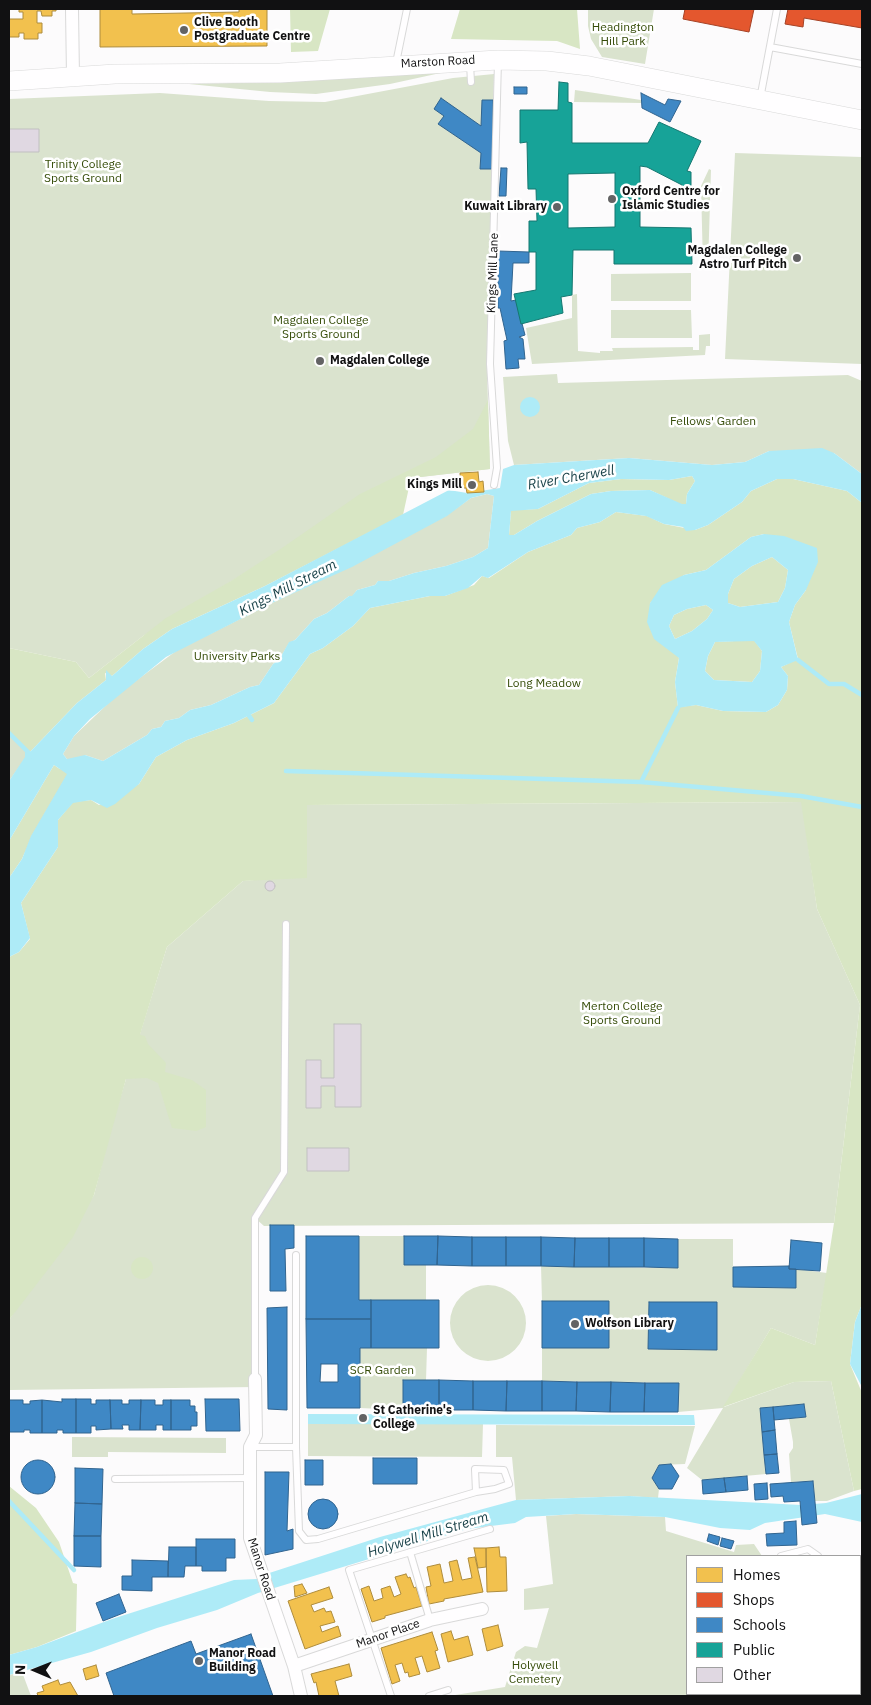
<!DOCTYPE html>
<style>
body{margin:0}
#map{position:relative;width:871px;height:1705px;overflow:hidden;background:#fcfbfc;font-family:"IBM Plex Sans",sans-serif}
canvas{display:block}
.frame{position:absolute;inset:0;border:10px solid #111112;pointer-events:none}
.legend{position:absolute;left:686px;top:1555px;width:175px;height:140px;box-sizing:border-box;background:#fff;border:1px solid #a0a0a0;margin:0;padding:6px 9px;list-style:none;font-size:15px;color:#111112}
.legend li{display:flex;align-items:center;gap:10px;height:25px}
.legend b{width:25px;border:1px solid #a0a0a0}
.north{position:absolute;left:10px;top:1645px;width:50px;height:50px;-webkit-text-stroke:4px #fff;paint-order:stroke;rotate:271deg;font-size:14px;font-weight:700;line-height:20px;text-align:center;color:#111112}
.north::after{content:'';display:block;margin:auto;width:18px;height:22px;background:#111112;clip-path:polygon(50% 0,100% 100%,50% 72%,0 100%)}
</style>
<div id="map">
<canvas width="871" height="1705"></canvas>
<div class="frame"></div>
<ul class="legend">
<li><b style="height:14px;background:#f2c14e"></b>Homes</li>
<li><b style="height:14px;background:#e4572e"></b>Shops</li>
<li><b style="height:14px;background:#3f88c5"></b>Schools</li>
<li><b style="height:14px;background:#17a398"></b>Public</li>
<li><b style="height:14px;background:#e0d8e2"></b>Other</li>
</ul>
<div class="north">N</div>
</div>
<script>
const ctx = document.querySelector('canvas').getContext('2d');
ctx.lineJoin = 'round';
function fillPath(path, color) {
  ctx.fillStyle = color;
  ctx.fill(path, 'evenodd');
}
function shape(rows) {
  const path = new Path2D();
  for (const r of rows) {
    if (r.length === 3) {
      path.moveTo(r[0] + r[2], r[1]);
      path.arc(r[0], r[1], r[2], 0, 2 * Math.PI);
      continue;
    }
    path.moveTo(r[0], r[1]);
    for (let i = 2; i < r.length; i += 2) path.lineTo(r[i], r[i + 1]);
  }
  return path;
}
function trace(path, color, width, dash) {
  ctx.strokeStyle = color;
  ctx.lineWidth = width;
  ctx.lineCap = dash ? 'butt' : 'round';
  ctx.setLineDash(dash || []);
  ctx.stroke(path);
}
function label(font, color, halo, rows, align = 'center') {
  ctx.font = font + ' "IBM Plex Sans",sans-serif';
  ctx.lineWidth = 5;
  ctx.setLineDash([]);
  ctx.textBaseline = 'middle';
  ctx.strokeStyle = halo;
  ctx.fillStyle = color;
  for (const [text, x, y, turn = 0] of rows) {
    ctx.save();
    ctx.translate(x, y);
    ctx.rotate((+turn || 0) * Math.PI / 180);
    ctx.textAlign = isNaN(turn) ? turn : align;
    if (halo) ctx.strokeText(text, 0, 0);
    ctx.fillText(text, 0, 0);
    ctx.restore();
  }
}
fillPath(shape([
 [588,9,654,9,645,64,602,57,591,39,588,26],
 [468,67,390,84,316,94,270,92,189,84,277,82],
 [494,74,487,370,490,469,395,480,143,636,89,678,76,662,9,648,9,99,160,93,269,101,325,102,453,78],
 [575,90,641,100,641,103,574,102],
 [735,153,862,157,862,364,725,359],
 [709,169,711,170,708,267,703,267,701,186],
 [691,273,691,301,611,301,611,274],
 [577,294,578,351,600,353,600,351,613,351,612,348,693,347,693,350,699,350,699,335,710,334,710,346,706,346,705,355,532,364,526,328,572,318,572,295],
 [611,310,691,310,692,338,611,338],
 [557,374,558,383,848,375,862,381,862,474,834,453,769,451,745,462,712,465,629,458,514,465,508,441,503,377],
 [487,494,494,496,488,548,473,557,446,566,414,573,389,581,378,581,375,585,357,590,352,597,349,596,327,613,314,619,295,640,289,643,279,660,273,664,259,685,250,687,211,705,190,710,179,718,165,721,161,727,152,729,147,735,103,761,85,755,9,878,9,841,67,759,63,754,74,736,117,695,176,651,276,601,352,566,447,515,471,498],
 [9,733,29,753,9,781],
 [802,802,817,909,860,1005,834,1223,264,1226,255,1218,256,1387,9,1390,9,1320,94,1195,113,1121,167,947,243,881,266,879,307,805],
 [359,1236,404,1236,404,1265,426,1265,426,1300,359,1300],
 [678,1239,733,1239,733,1287,796,1288,796,1269,827,1273,815,1345,771,1328,724,1407,794,1382,831,1381,854,1491,827,1501,815,1501,813,1481,791,1482,789,1454,793,1448,793,1442,789,1419,806,1417,804,1404,760,1408,766,1474,702,1480,687,1468,723,1408,678,1412,678,1383,542,1381,542,1348,609,1348,609,1301,542,1301,541,1266,678,1268],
 [649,1302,717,1302,716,1350,649,1349],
 [488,1323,38],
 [360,1348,427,1348,426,1380,403,1380,403,1410,360,1408],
 [308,1424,483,1424,482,1457,308,1456],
 [496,1425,695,1426,685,1464,659,1465,652,1478,659,1489,658,1498,629,1496,516,1500,512,1457,496,1457],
 [72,1437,226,1438,226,1453,108,1452,108,1457,72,1457],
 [576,1514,665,1517,666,1531,734,1552,736,1545,754,1544,762,1556,687,1556,687,1694,772,1694,771,1696,449,1696,505,1687,516,1652,525,1646,537,1648,549,1608,524,1610,524,1589,553,1584,546,1516],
 [862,1558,862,1696,796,1696,797,1694,860,1694,860,1560],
 [22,1672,31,1696,9,1696,9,1675]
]), '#dae3ce');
fillPath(shape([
 [290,9,330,9,318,51,291,52],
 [460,9,577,9,580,49,557,41,451,39],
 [488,400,490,469,411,478,403,515,265,586,172,629,143,649,112,676,105,673,106,680,77,703,29,753,9,733,9,648,76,662,89,678,166,618,231,581,282,548,360,494,436,457,473,429],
 [692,476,695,481,687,494,686,504,682,505,650,490,611,491,591,494,537,521,514,535,509,535,511,510,538,509,589,483,621,479,669,480],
 [777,479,793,479,847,491,862,503,862,1304,855,1322,850,1364,862,1393,862,1489,854,1491,831,1381,794,1382,723,1407,771,1328,815,1345,834,1223,860,1005,817,909,801,802,307,805,307,878,243,881,167,947,140,1035,145,1036,148,1044,166,1063,165,1072,192,1080,206,1090,206,1127,196,1131,172,1128,158,1083,147,1078,126,1079,94,1195,73,1237,9,1320,9,957,19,952,30,939,21,903,58,847,58,820,73,802,91,800,99,805,139,784,156,757,187,740,234,723,274,703,310,654,323,648,353,626,370,608,430,596,445,596,474,585,482,576,489,578,528,552,571,535,577,528,600,522,616,512,647,516,664,524,695,530,708,525,742,502,751,491],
 [764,534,806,590,795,605,789,622,798,659,781,667,788,676,787,690,778,705,766,712,723,711,696,705,678,707,675,682,679,658,650,603,684,575,706,570,751,537],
 [772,557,788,570,785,588,778,602,740,607,728,603,728,594,734,579,752,566],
 [706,605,713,610,707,619,692,631,675,639,669,626,674,615,687,609],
 [754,640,762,651,760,671,752,682,714,680,705,671,708,656,715,642],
 [54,765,67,774,31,836,22,859,9,878,9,841],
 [142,1268,11],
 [9,1486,36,1508,59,1542,73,1583,77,1584,76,1631,37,1647,9,1655]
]), '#d8e6c4');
fillPath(shape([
 [530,407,10],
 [822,448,834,453,862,474,862,503,847,491,793,479,777,479,751,491,742,502,708,525,695,530,686,531,683,527,664,524,646,516,616,512,600,522,577,528,571,535,528,552,488,578,482,576,468,588,445,596,430,596,370,608,353,626,323,648,310,654,274,703,234,723,187,740,156,757,139,784,115,804,107,808,91,800,73,803,58,820,58,847,21,903,30,938,19,952,9,957,9,878,22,859,31,836,67,774,54,765,9,841,9,781,25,757,25,752,29,753,77,703,106,680,106,670,112,676,143,649,172,629,265,586,449,490,467,493,500,488,503,469,514,465,629,458,712,465,745,462,769,451],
 [692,476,695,481,687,494,686,504,682,504,650,490,611,491,591,494,537,521,514,535,509,535,511,511,538,509,589,483,621,479,669,480],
 [487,494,494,496,488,548,473,557,446,566,414,573,389,581,378,581,375,585,357,590,352,596,349,596,327,613,314,619,295,640,289,642,279,660,273,664,259,685,250,687,211,705,190,710,179,718,165,721,161,727,152,729,147,735,103,761,85,755,67,759,63,754,74,736,90,719,166,657,276,601,352,567,447,516,471,498],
 [764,534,784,536,817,548,818,562,806,590,795,605,789,622,798,660,781,667,788,676,787,690,778,705,766,712,723,711,696,705,678,708,675,682,679,658,654,639,647,622,650,603,662,585,684,575,706,570,751,537],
 [772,557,788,570,785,588,778,602,740,607,728,603,728,594,734,579,752,566],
 [706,605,713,610,707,619,692,631,675,639,669,626,674,615,687,609],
 [754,641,762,651,760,671,752,682,714,680,705,671,708,656,715,642],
 [862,1304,862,1387,850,1364,855,1322],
 [308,1414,694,1415,695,1425,308,1424],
 [862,1494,862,1522,825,1514,765,1523,750,1530,720,1528,665,1517,576,1514,526,1517,515,1523,467,1529,258,1593,217,1610,157,1628,91,1652,9,1675,9,1655,37,1647,112,1619,234,1580,257,1579,257,1577,380,1537,516,1500,629,1496,801,1505,826,1503]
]), '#aeebf7');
const homes = shape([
 [19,9,56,9,56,11,52,11,52,16,42,16,41,11,37,11,37,23,42,23,42,33,38,33,38,39,24,39,24,33,19,33,19,37,9,37,9,19,23,19,23,12,19,12,19,9],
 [100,9,132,9,132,14,239,12,239,9,267,9,267,46,100,47,100,9],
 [478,472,479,482,483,481,484,492,467,493,466,488,461,488,460,473,478,472],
 [499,1547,500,1557,506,1557,507,1591,487,1592,486,1548,499,1547],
 [474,1548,486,1548,486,1567,478,1568,474,1548],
 [475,1557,483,1592,444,1599,444,1601,429,1604,426,1587,431,1586,427,1567,440,1564,444,1583,453,1581,449,1562,457,1560,462,1580,472,1578,468,1558,475,1557],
 [406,1574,408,1578,410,1577,414,1588,416,1587,422,1606,385,1616,385,1618,372,1622,361,1589,369,1586,374,1601,383,1598,381,1589,390,1586,394,1597,401,1594,395,1577,406,1574],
 [302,1584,307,1593,295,1597,294,1586,302,1584],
 [329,1587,333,1598,311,1605,314,1612,324,1608,326,1612,331,1611,335,1622,320,1626,322,1632,338,1626,341,1636,305,1649,288,1601,329,1587],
 [498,1625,503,1646,487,1651,482,1629,498,1625],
 [451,1631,454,1640,468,1636,473,1655,448,1662,441,1634,451,1631],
 [432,1632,438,1650,435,1651,440,1668,427,1672,422,1656,415,1658,420,1674,409,1677,408,1672,405,1673,402,1663,395,1665,400,1681,392,1684,381,1648,432,1632],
 [349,1664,352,1676,335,1681,339,1696,319,1696,316,1682,314,1683,311,1674,349,1664],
 [96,1665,99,1676,86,1680,83,1669,96,1665],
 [58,1680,60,1685,70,1682,78,1696,38,1696,37,1693,44,1691,42,1686,58,1680]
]);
fillPath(homes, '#f2c14e');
trace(homes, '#ae8c3c', 1);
const shops = shape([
 [685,9,754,9,749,32,683,19,685,9],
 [788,9,862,9,862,28,804,18,803,27,785,24,788,9]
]);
fillPath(shops, '#e4572e');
trace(shops, '#a54226', 1);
const schools = shape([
 [514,87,527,87,527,94,514,94,514,87],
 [641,93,665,105,668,99,681,101,670,122,642,108,641,93],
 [441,98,481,126,482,100,493,100,492,169,480,169,481,153,438,124,444,116,434,109,441,98],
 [501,168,507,168,506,196,499,196,501,168],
 [498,251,529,252,529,263,513,263,511,301,516,300,525,335,519,337,523,339,525,359,518,359,519,368,506,369,504,341,507,340,500,308,498,308,498,251],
 [270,1225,294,1225,294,1248,285,1249,286,1291,270,1291,270,1225],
 [306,1236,359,1236,359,1300,371,1300,371,1319,306,1319,306,1236],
 [404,1236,438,1236,437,1265,404,1265,404,1236],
 [438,1236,472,1237,472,1266,437,1265,438,1236],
 [472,1237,506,1237,506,1266,472,1266,472,1237],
 [506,1237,541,1237,541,1266,506,1266,506,1237],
 [541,1237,575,1238,574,1267,541,1266,541,1237],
 [575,1238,609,1238,609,1267,574,1267,575,1238],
 [609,1238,644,1238,644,1267,609,1267,609,1238],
 [644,1238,678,1239,678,1268,644,1267,644,1238],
 [791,1240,822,1243,820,1271,789,1269,791,1240],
 [789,1266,789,1269,796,1269,796,1288,733,1287,733,1267,789,1266],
 [371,1300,439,1300,439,1348,371,1348,371,1300],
 [542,1301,609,1301,609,1348,542,1348,542,1301],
 [649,1302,717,1302,717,1350,648,1349,649,1302],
 [287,1307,287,1410,268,1409,267,1308,287,1307],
 [306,1319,371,1319,371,1348,360,1348,360,1408,307,1408,306,1319],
 [321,1364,338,1364,338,1382,320,1382,321,1364],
 [403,1380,439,1380,439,1410,403,1410,403,1380],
 [439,1380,473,1381,473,1410,439,1410,439,1380],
 [473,1381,507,1381,506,1411,473,1410,473,1381],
 [507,1381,542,1381,542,1411,506,1411,507,1381],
 [542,1381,577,1382,576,1411,542,1411,542,1381],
 [577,1382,611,1382,610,1412,576,1411,577,1382],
 [611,1382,645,1383,644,1412,610,1412,611,1382],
 [645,1383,679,1383,678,1412,644,1412,645,1383],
 [62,1399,76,1399,76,1433,63,1433,63,1430,57,1430,57,1433,42,1433,42,1400,62,1402,62,1399],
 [76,1399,91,1399,91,1404,96,1404,96,1400,110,1400,111,1429,96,1430,96,1426,91,1426,91,1433,76,1433,76,1399],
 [205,1399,239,1399,240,1431,206,1431,205,1399],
 [9,1400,23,1400,23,1404,30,1404,30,1401,42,1400,42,1433,30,1433,30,1430,24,1430,24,1432,9,1432,9,1400],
 [110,1400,122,1400,122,1404,129,1404,129,1400,141,1400,140,1430,129,1430,129,1425,122,1425,123,1429,111,1429,110,1400],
 [141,1400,155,1400,155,1405,163,1405,163,1400,171,1400,171,1430,163,1430,163,1425,156,1425,156,1430,140,1430,141,1400],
 [171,1400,190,1400,190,1406,195,1406,195,1412,197,1412,197,1426,191,1426,191,1430,171,1430,171,1400],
 [804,1404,806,1417,774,1420,773,1407,804,1404],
 [773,1407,775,1430,762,1432,760,1408,773,1407],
 [775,1430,777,1454,764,1455,762,1432,775,1430],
 [777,1454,779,1473,766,1474,764,1455,777,1454],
 [373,1458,417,1458,417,1484,373,1484,373,1458],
 [305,1460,323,1460,323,1485,305,1485,305,1460],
 [38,1477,17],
 [671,1464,679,1476,672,1489,659,1489,652,1478,659,1465,671,1464],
 [75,1468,103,1469,102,1504,75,1503,75,1468],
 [265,1472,289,1472,287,1531,293,1529,293,1549,265,1555,265,1472],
 [747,1476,748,1490,726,1492,724,1478,747,1476],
 [724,1478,726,1492,703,1494,702,1480,724,1478],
 [813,1481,817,1523,802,1525,800,1501,784,1502,783,1496,771,1497,770,1484,813,1481],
 [767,1483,768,1499,755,1500,754,1484,767,1483],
 [323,1514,15],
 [75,1503,102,1504,101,1536,74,1536,75,1503],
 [796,1521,797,1545,767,1546,766,1534,784,1533,784,1522,796,1521],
 [709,1534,720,1537,718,1545,707,1541,709,1534],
 [74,1536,101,1536,101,1567,74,1566,74,1536],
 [722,1538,734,1541,731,1549,720,1546,722,1538],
 [196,1539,235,1539,235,1558,226,1558,226,1571,202,1571,202,1566,196,1566,196,1539],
 [169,1547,196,1547,196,1566,185,1566,184,1577,168,1577,169,1547],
 [132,1560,168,1561,168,1577,152,1577,152,1591,122,1590,122,1576,132,1576,132,1560],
 [119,1594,126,1612,103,1621,96,1603,119,1594],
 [251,1634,273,1696,114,1696,106,1673,191,1641,196,1654,251,1634]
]);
fillPath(schools, '#3f88c5');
trace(schools, '#31648f', 1);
const public = shape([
 [559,82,568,83,568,102,572,103,572,143,648,143,659,122,701,141,687,171,691,172,691,195,682,195,682,185,647,167,640,166,640,227,691,228,692,264,614,264,614,250,573,250,572,295,561,297,563,313,521,324,514,294,536,290,536,252,529,252,529,221,537,221,536,189,528,189,527,142,520,143,520,110,558,110,559,82],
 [615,173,615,227,568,228,568,174,615,173]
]);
fillPath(public, '#17a398');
trace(public, '#157770', 1);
trace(shape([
 [798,660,829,684,844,684,862,695],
 [245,710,252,720],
 [9,733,33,757],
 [286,771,641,782,801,796,862,807],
 [641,782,678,708],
 [9,1501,74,1570]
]), '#aeebf7', 4.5);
const building = shape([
 [9,129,39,129,39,152,9,152,9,129],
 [270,886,5],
 [334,1024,361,1024,361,1107,335,1107,335,1086,321,1086,321,1108,306,1108,306,1060,321,1060,321,1078,334,1078,334,1024],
 [307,1148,349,1148,349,1171,307,1171,307,1148]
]);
fillPath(building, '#e0d8e2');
trace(building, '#c1c0c1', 1);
const service = shape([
 [770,47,862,64],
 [396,63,407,9],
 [470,64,471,82],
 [760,99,777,9],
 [494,485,497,468,490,364,498,61],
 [296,1255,296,1447],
 [255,1379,255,1218,284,1172,286,924],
 [250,1447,296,1447,299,1531,306,1540,318,1539,476,1492,495,1489,509,1484,504,1470,475,1469,476,1492],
 [115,1479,250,1478],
 [410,1552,430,1620],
 [781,1556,808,1549,818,1556],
 [391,1696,349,1570,490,1529],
 [429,1696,448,1690],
 [789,1696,790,1694]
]);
const minor = shape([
 [72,9,73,77],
 [255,1379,256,1435,250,1447,250,1538,294,1666,301,1696],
 [294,1666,430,1620,482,1609]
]);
const secondary = shape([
 [9,81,115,74,280,73,498,60,547,61,589,66,862,120]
]);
trace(service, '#d9d9d9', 8);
trace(minor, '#d9d9d9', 14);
trace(secondary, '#d9d9d9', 20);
trace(service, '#fffeff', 6);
trace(minor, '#fffeff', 12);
trace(secondary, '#fffeff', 19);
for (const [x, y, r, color] of [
 [184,30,5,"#636364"],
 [612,199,5,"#636364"],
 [557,207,5,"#636364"],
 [797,258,5,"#636364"],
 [320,361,5,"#636364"],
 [472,485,5,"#636364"],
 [575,1324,5,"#636364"],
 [363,1418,5,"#636364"],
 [199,1661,5,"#636364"]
]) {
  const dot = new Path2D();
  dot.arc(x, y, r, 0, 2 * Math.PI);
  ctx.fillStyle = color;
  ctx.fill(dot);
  trace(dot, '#fff', 2);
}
label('bold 12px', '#111112', '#fff', [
 ["Clive Booth",194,23],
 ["Postgraduate Centre",194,37],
 ["Oxford Centre for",622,192],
 ["Islamic Studies",622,206],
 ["Kuwait Library",547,207,"right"],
 ["Magdalen College",787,251,"right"],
 ["Astro Turf Pitch",787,265,"right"],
 ["Magdalen College",330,361],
 ["Kings Mill",462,485,"right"],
 ["Wolfson Library",585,1324],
 ["St Catherine's",373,1411],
 ["College",373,1425],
 ["Manor Road",209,1654],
 ["Building",209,1668]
], 'left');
label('12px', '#354c08', '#fff', [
 ["Headington",623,28],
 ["Hill Park",623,42],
 ["Trinity College",83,165],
 ["Sports Ground",83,179],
 ["Magdalen College",321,321],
 ["Sports Ground",321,335],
 ["Fellows' Garden",713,422],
 ["University Parks",237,657],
 ["Long Meadow",544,684],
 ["Merton College",622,1007],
 ["Sports Ground",622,1021],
 ["SCR Garden",382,1371],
 ["Holywell",535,1666],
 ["Cemetery",535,1680]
]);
label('12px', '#111112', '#fff', [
 ["Marston Road",438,62,-3],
 ["Kings Mill Lane",493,273,-88],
 ["Manor Road",261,1569,72],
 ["Manor Place",388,1634,-19]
]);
label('italic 14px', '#163f46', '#fff', [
 ["River Cherwell",571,478,-10],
 ["Kings Mill Stream",288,588,-27],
 ["Holywell Mill Stream",428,1535,-17]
]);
</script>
